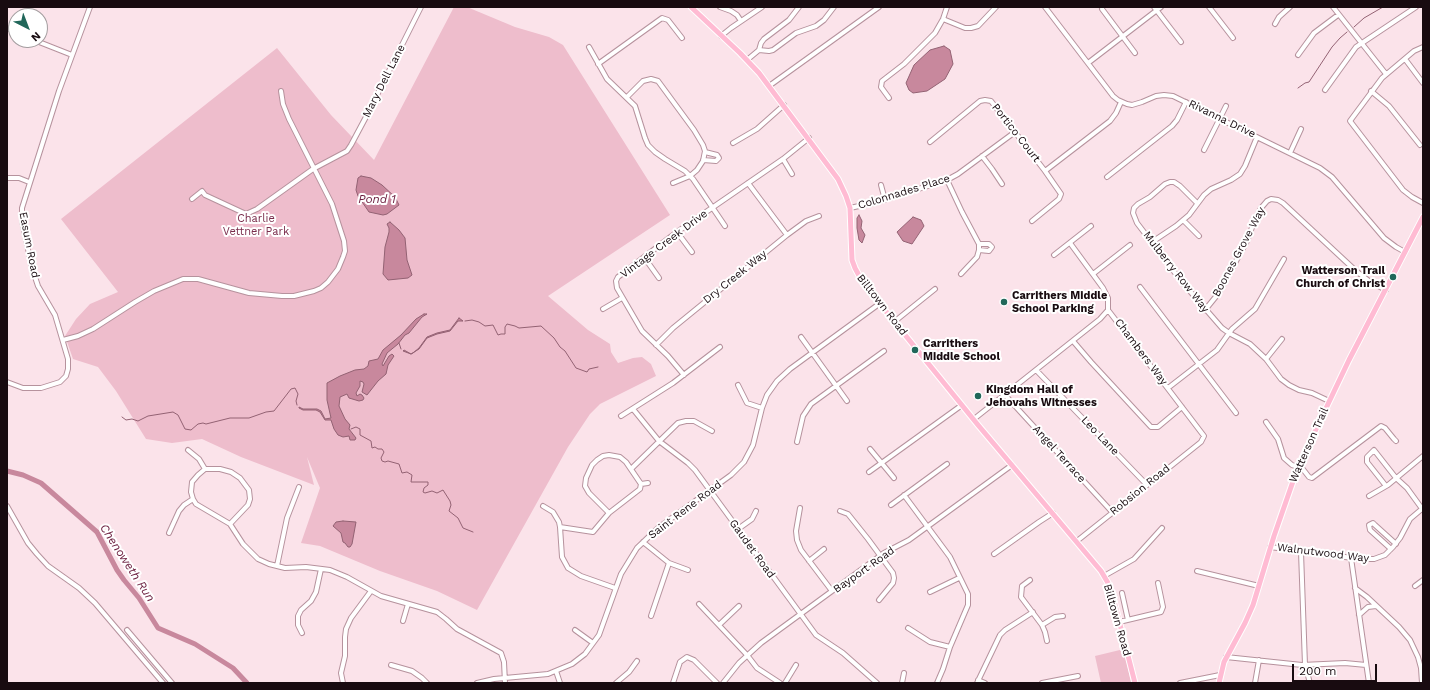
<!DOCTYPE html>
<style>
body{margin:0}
#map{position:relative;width:1430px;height:690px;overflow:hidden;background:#fbe3ea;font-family:"Work Sans",sans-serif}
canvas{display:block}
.frame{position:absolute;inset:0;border:8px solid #180b10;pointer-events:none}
.north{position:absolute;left:8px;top:8px;width:40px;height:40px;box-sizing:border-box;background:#fff;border:1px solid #a39d9f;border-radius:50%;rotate:138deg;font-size:11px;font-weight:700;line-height:16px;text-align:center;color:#180b10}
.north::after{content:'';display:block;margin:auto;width:14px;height:18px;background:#21675a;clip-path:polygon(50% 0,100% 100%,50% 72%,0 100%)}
.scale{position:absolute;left:1292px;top:664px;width:85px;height:18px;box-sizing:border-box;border:2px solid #180b10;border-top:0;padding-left:5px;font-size:12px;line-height:14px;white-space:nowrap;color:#180b10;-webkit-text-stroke:3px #fff;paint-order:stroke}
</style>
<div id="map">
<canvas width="1430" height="690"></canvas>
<div class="frame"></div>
<div class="north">N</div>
<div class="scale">200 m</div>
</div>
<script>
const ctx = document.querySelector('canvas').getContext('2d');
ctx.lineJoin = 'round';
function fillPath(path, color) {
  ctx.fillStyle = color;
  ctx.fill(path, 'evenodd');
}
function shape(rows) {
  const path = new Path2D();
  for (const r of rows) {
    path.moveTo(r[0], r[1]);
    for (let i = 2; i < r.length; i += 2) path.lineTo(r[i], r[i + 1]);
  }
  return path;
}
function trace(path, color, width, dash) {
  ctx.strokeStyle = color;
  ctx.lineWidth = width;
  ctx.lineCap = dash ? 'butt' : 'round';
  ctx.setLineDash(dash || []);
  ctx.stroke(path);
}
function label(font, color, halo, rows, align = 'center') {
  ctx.font = font + ' "Work Sans",sans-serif';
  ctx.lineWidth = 4;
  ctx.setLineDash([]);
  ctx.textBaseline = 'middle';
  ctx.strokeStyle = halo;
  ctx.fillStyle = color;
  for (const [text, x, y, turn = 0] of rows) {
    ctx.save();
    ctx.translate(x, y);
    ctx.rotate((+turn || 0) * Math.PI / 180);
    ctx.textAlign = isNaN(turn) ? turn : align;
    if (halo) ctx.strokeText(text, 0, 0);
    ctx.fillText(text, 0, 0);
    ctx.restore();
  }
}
fillPath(shape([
 [454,7,467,7,515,27,549,37,563,45,670,215,548,296,588,330,610,344,611,352,618,363,633,358,642,357,651,364,656,376,600,404,590,414,568,447,477,610,437,591,380,571,320,546,301,543,320,488,307,457,314,485,241,457,202,439,172,443,146,439,116,391,98,367,73,359,65,336,76,319,90,304,118,292,61,219,277,48,331,115,374,160],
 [1124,649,1131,683,1101,683,1095,656]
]), '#eebdcc');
const water = shape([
 [944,46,950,50,953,64,945,79,927,91,913,93,909,90,906,83,914,65,930,50,944,46],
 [361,176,371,178,382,185,395,197,399,205,387,214,383,215,369,212,358,196,356,190,358,178,361,176],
 [859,215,862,221,861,228,865,235,862,243,859,240,857,228,857,218,859,215],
 [913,217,921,220,924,226,912,244,903,241,897,232,913,217],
 [390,222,399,230,405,238,407,260,412,275,408,278,388,280,383,274,385,247,389,232,389,228,387,224,390,222],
 [424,314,427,314,422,317,409,333,405,335,398,344,387,353,382,364,383,366,389,356,392,354,394,356,388,365,386,374,378,381,367,395,362,392,364,384,363,382,360,381,360,386,356,393,357,396,360,394,362,395,364,398,363,400,359,401,349,398,347,394,340,397,339,406,345,419,350,425,349,429,356,438,355,440,350,440,349,436,343,437,338,435,334,429,331,420,325,420,320,412,316,410,303,410,299,408,299,407,303,409,317,409,321,411,325,419,331,418,327,400,327,383,340,376,355,370,364,369,368,366,369,361,378,359,383,350,401,335,416,319,424,314],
 [459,318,463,321,458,321,450,331,437,334,427,338,419,349,411,354,403,351,404,350,411,354,413,353,419,348,427,337,437,333,450,330,459,318],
 [343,521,356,522,352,544,350,547,348,547,345,543,343,542,341,533,333,526,336,522,343,521]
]);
fillPath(water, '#c8889d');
trace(water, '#936273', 1);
trace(shape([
 [1354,27,1364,18,1383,7],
 [1298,88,1305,83,1309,82,1332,47,1340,38,1347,32],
 [465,321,472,320,479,322,485,326,493,325,498,335,501,334,505,334,505,327,507,324,515,326,519,328,541,326,554,338,560,347,565,351,576,368,587,372,589,369,598,367],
 [399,343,401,349],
 [122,417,126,420,132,419,138,421,148,416,173,412,178,415,185,429,191,430,198,424,203,423,206,424,230,418,249,418,266,412,274,411,291,389,295,388,298,394,296,401,297,405],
 [351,429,356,427,360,429,360,435,371,441,372,448,375,447,378,449,382,449,384,452,381,458,382,461,385,462,388,461,399,464,402,473,407,472,412,475,411,482,428,482,428,485,424,488,423,492,425,493,432,491,437,493,443,490,450,501,451,505,449,511,458,518,463,528,473,532]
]), '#936273', 1);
trace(shape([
 [7,471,23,475,41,483,97,532,117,570,124,580,139,598,158,628,195,644,233,668,247,683]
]), '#c8889d', 5);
const minor = shape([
 [720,7,731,11,737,15,741,21],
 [1045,7,1113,96,1118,100,1127,104,1132,105,1142,102,1156,96,1164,95,1173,96,1320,168,1332,177,1384,238,1396,247,1405,252],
 [1154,7,1181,42],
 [1209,7,1233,38],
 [1333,7,1386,74],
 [1102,9,1135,53],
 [943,19,965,28,971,28,978,26,996,7],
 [1275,24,1279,17,1290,7],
 [7,28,16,32],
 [721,36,731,28,762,7],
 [34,40,72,55],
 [589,47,607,79,635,106,645,138,648,145,655,152,665,159,685,171,693,179,725,226],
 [1423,47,1414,51,1382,78,1350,121,1403,190,1412,197,1423,203],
 [759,50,769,51,773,50,796,33,816,26,824,20,834,7],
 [1298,55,1314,33,1338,15],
 [1405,59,1423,83],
 [747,60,759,50,761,43,764,39,789,20,799,7],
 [1088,63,1161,7],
 [598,64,662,18,668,20,682,38],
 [769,86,879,7],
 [1325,90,1356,47,1416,7],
 [1371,91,1389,106,1420,145],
 [627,97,643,81,651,79,658,81,694,130,703,145,705,151,703,161,697,170,690,176,673,183],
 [889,98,881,87,882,81,904,64,935,33,943,19,947,7],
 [930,142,980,101,985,100,991,101,1045,171,1061,194,1059,199,1032,221],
 [733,143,757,129,784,105],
 [1204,150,1226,106],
 [1290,153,1301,129],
 [982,156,992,169,1002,184],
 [783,159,792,174],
 [703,160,716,161,719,158,717,155,705,152],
 [1045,171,1110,121,1116,113,1121,102],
 [1107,177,1172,126,1177,120,1186,102],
 [7,178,19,178,29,182],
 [947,180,962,212,979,244,979,250,977,257,961,274],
 [748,183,787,235],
 [881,185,885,200],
 [192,199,202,191,205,195,246,214,257,209,313,169,347,151,351,145,367,115,421,7],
 [1197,203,1180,186,1174,182,1170,182,1165,184,1150,197,1138,204,1134,208,1133,213,1137,223,1182,282,1222,328,1229,333,1250,344,1266,359,1281,379,1289,385,1299,390,1312,393,1329,401],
 [850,208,877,202,947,180,958,174,1015,132],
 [1183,220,1199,236],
 [677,232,692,252],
 [1152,242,1176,226,1189,215,1204,195,1211,189,1231,180,1240,174,1245,166,1257,137],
 [1070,243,1103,288,1108,298,1108,310,1204,436,1201,442,1077,541],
 [979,244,989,244,992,247,989,251,979,250],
 [1054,255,1091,226],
 [644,257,659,278],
 [1093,274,1130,245],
 [1140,287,1236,413],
 [603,309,622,298],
 [1205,310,1218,294,1247,241,1254,222,1261,208,1267,201,1271,199,1278,200,1283,203,1356,271,1369,281,1386,290],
 [894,322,935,289],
 [801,337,847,401],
 [63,340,78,336,93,329,135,302,154,291,183,279,198,279,249,293,282,296,294,296,314,291,321,288,328,282,338,269,343,257,345,251,344,241,332,204,289,119,283,104,281,91],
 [1073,341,1091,362,1151,427,1158,427,1182,407],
 [656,345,673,328,787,235,806,221,819,216],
 [1266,359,1282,339],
 [1036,370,1147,485],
 [684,375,668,356,642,331,617,288,616,281,618,277,677,232,783,159,809,138],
 [7,382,23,388,41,388,60,382,66,376,68,369,68,359,55,315,38,286,32,268,22,221,22,208,59,91,90,7],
 [738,385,747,403,762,408],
 [1168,388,1217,350,1232,329,1255,309,1284,259],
 [1005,395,1113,513],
 [633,409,659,441,688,463,695,470,816,635,843,653,877,683],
 [621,416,673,383,720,347],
 [974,419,1100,319,1108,310],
 [1266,422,1278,439,1284,458,1292,465,1298,467],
 [797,442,803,416,811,404,884,351],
 [870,449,894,478],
 [188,450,199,459,205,469],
 [1298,466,1302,468,1309,477,1312,478,1381,426,1385,428,1394,439,1396,441],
 [631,469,678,423,686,421,694,421,712,431],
 [869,472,962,405],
 [641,484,648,483],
 [1386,486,1367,462,1367,457,1374,450,1396,478,1407,488,1423,510],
 [904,495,950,557,968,594,968,605,950,647,943,669,937,683],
 [1369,496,1388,485,1423,456],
 [891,505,947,464],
 [7,506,28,543,37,554,48,566,79,588,95,603,163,683],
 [543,506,553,512,559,522,560,527,562,557,568,568,581,576,615,588],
 [800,508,796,531,797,540,801,550,832,591],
 [840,511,848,514,868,539,893,573,894,578,893,583,879,600],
 [609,513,589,493,585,486,586,478,592,465,597,460,603,456,609,455,620,457,626,462,641,484],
 [230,524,248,505,250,499,249,490,240,478,231,472,220,469,205,469,198,475,192,482,191,492,193,499,196,504,230,524,243,544,258,559,269,564,285,568,306,567,330,570,347,577,381,596,437,612,446,619,457,629,501,653,504,662,505,683],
 [560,527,593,532,609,513,640,489,641,484],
 [738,529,752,519,756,511],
 [169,533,179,511,184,505,193,499],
 [643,542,669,563,688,570],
 [1270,547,1360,559,1374,559,1385,555,1393,547,1400,538,1410,519,1423,508],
 [1391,549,1370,530,1369,525,1373,523,1375,525,1396,544],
 [1301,552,1305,665,1310,683],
 [994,554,1039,522,1053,513],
 [1351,558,1369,683],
 [809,561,824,549],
 [277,566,287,518,299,487],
 [1197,571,1259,586],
 [1104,576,1134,559,1162,528],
 [1030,580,1022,586,1021,597,1042,625,1045,632,1047,641],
 [1415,586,1423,580],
 [1355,588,1367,597,1399,627,1410,640,1418,657,1421,668,1422,683],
 [930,592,959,578],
 [1122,593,1128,620],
 [699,604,747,655,757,668,780,683],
 [1359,615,1368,607,1376,606],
 [651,616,669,563],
 [403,621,408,604],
 [1119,622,1161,612,1163,607,1158,583],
 [719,625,739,606],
 [1042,625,1055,617,1063,616],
 [908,628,930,642,950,647],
 [127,630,172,683],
 [575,630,593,643],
 [302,633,298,625,298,616,301,610,311,601,316,592,321,569],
 [1226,657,1302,665,1345,663,1366,665],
 [391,665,412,671,422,678,427,683],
 [556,671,560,683],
 [978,680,985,683],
 [343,683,341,673,345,656,345,637,346,629,351,618,371,591],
 [477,683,494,679,548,674,572,664,585,654,599,635,621,574,637,548,658,528,731,475,744,462,753,445,762,408,767,395,777,381,790,369,879,304],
 [616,683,629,672,637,661],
 [673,683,680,662,687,657,694,660,717,683],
 [723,683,739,663,761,643,884,553,909,540,1012,465],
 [785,683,796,665],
 [902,683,904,673],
 [977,683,1000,635,1005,630,1033,612],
 [1042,683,1078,676],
 [1180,683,1220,675],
 [1255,683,1259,660]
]);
const major = shape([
 [691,7,740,53,759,73,838,179,846,196,850,208,852,260,855,268,863,283,978,425,1101,571,1108,583,1114,601,1135,683],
 [1219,683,1224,662,1245,623,1253,605,1274,536,1298,467,1349,360,1423,217]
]);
trace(minor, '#b6929d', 6);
trace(major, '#fff', 7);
trace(minor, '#fff', 4);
trace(major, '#ffbbd3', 5);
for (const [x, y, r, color] of [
 [1393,277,4,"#21675a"],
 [1004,302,4,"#21675a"],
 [915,350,4,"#21675a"],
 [978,396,4,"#21675a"]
]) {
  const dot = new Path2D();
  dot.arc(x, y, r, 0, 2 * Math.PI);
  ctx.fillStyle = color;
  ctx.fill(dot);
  trace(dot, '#fff', 1.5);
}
label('11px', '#180b10', '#fff', [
 ["Mary Dell Lane",384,81,-63],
 ["Rivanna Drive",1222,119,26],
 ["Portico Court",1016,133,52],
 ["Colonnades Place",904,192,-17],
 ["Vintage Creek Drive",664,244,-37],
 ["Easum Road",29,245,79],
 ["Boones Grove Way",1239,252,-62],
 ["Mulberry Row Way",1176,272,52],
 ["Dry Creek Way",735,277,-39],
 ["Billtown Road",882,305,52],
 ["Chambers Way",1141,352,53],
 ["Leo Lane",1100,436,46],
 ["Watterson Trail",1309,445,-66],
 ["Angel Terrace",1059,454,48],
 ["Robsion Road",1140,490,-39],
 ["Saint Rene Road",685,510,-37],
 ["Gaudet Road",752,549,54],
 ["Walnutwood Way",1323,553,7],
 ["Bayport Road",864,570,-35],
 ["Billtown Road",1117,620,74]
]);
label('11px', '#7a2d4c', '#fff', [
 ["Charlie",256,219],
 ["Vettner Park",256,232]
]);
label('bold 11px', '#180b10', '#fff', [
 ["Watterson Trail",1385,271,"right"],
 ["Church of Christ",1385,284,"right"],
 ["Carrithers Middle",1012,296],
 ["School Parking",1012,309],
 ["Carrithers",923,344],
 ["Middle School",923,357],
 ["Kingdom Hall of",986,390],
 ["Jehovahs Witnesses",986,403]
], 'left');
label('italic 12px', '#6e2242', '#fff', [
 ["Pond 1",377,199],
 ["Chenoweth Run",127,563,57]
]);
</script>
